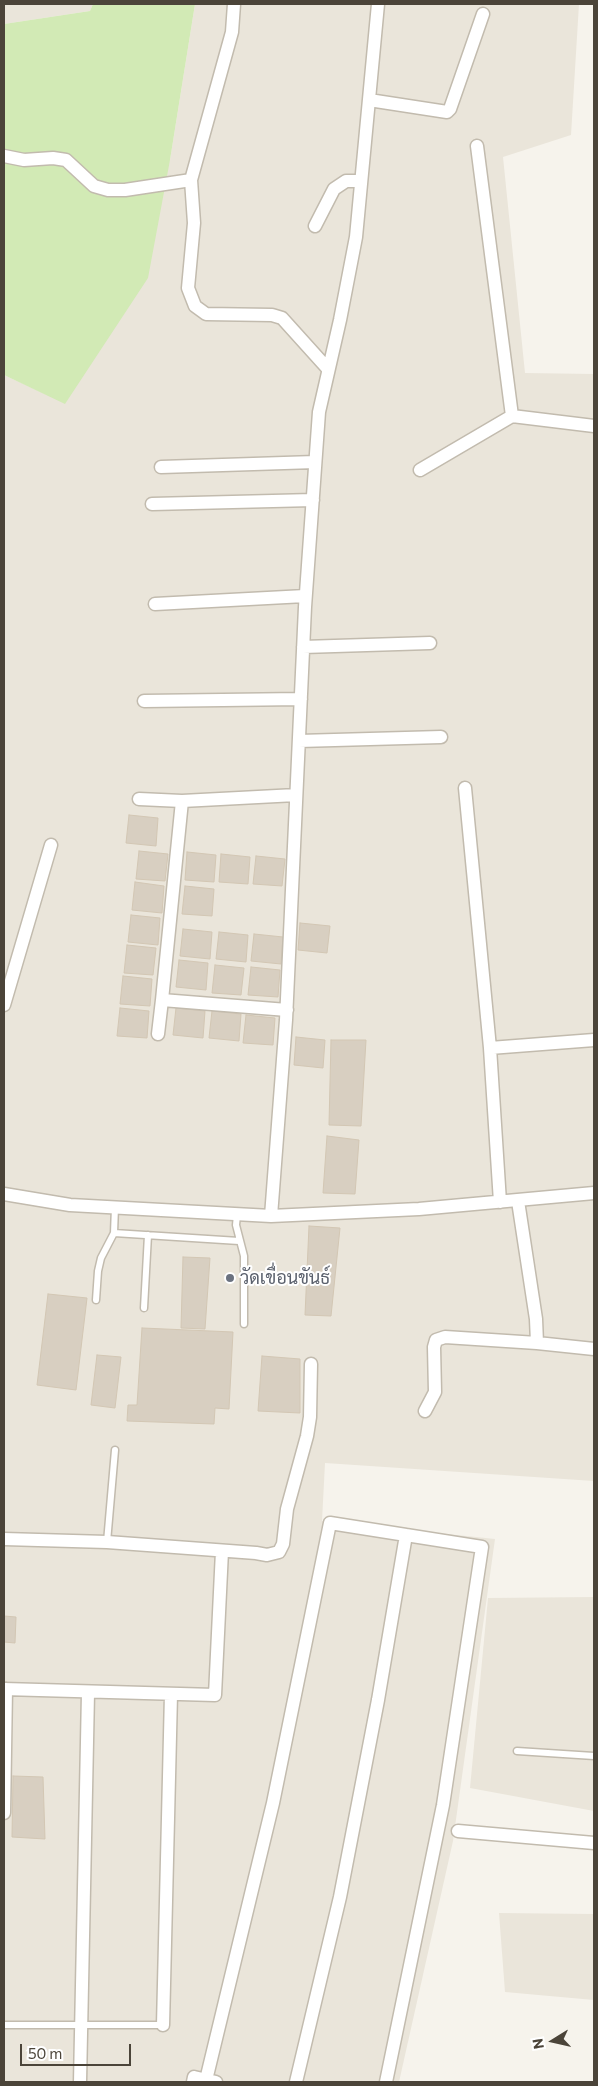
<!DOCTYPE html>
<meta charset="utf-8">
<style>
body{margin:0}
#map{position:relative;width:598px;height:2086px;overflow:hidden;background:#f6f3ec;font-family:Commissioner,sans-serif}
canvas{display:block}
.frame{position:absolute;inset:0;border:5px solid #4b4439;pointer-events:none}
.north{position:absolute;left:528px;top:2016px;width:50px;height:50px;-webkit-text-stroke:4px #fff;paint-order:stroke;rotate:260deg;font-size:14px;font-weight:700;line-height:20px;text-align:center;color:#4b4439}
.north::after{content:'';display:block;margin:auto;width:18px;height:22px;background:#4b4439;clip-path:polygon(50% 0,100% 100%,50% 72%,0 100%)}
.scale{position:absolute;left:20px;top:2044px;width:111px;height:22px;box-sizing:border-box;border:2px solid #4b4439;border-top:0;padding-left:6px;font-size:15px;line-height:18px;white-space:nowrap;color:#4b4439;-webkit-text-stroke:4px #fff;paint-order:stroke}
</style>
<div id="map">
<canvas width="598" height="2086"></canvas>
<div class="frame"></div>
<div class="north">N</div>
<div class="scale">50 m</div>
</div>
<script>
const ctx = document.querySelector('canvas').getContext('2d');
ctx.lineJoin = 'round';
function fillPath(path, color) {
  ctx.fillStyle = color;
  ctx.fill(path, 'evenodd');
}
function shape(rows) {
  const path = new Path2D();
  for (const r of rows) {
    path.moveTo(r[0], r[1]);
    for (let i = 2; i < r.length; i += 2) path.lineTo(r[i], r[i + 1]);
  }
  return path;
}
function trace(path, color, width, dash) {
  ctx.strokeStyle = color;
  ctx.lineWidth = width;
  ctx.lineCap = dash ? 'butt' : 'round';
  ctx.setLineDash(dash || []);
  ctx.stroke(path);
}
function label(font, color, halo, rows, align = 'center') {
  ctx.font = font + ' Commissioner,Sarabun,sans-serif';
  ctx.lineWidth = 4;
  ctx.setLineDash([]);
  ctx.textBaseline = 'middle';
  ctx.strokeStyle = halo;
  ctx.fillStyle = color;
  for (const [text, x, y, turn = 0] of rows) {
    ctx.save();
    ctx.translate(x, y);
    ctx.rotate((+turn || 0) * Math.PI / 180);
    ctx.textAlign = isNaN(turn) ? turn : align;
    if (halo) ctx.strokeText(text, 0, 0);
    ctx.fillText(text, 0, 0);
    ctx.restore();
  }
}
fillPath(shape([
 [4,4,93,4,90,11,4,24],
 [195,4,579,4,571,135,503,157,525,373,594,374,594,1481,325,1463,322,1521,495,1539,453,1841,399,2082,4,2082,4,375,65,403,170,160],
 [594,1597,594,1811,470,1788,488,1598],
 [499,1913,594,1914,594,2000,505,1992]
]), '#eae5da');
fillPath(shape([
 [93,4,195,4,170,160,148,278,65,404,4,375,4,24,90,11]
]), '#d2eab5');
const building = shape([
 [129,815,158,818,156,846,126,843,129,815],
 [139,851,168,854,165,881,136,879,139,851],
 [187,852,216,855,214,882,185,880,187,852],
 [221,854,250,857,248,884,219,882,221,854],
 [256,856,285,859,282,886,253,884,256,856],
 [135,882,164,886,162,913,132,910,135,882],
 [185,886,214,889,212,916,182,914,185,886],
 [131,915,160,918,158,945,128,942,131,915],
 [300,923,330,926,327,953,298,950,300,923],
 [183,929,212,932,210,959,180,956,183,929],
 [219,932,248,935,246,962,216,959,219,932],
 [254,934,283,937,281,964,251,961,254,934],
 [127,945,156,948,153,975,124,973,127,945],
 [179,960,208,963,206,990,176,987,179,960],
 [215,965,244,968,241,995,212,993,215,965],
 [251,967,280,970,278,997,248,995,251,967],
 [123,976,152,979,150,1006,120,1004,123,976],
 [120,1008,149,1011,147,1038,117,1036,120,1008],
 [176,1008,205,1011,203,1038,173,1035,176,1008],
 [212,1011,241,1014,239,1041,209,1038,212,1011],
 [246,1015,275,1018,273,1045,243,1043,246,1015],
 [296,1037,325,1040,323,1068,294,1065,296,1037],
 [331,1040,366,1040,361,1126,329,1125,331,1040],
 [327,1136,359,1140,355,1194,323,1193,327,1136],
 [309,1226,340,1228,331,1316,305,1315,309,1226],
 [183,1257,210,1258,205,1329,181,1328,183,1257],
 [48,1294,87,1298,76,1390,37,1385,48,1294],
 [142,1328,233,1332,229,1409,215,1408,214,1424,127,1421,128,1405,137,1405,142,1328],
 [97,1355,121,1357,115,1408,91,1405,97,1355],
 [262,1356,300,1359,300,1413,258,1411,262,1356],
 [4,1616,16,1617,15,1643,4,1642,4,1616],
 [13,1776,43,1777,45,1839,12,1837,13,1776]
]);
fillPath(building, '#d8cfc1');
trace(building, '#d3c7b4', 1);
const lane = shape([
 [237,1215,236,1225,244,1256,244,1324],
 [114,1233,239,1241],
 [96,1300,98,1271,101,1258,114,1233,115,1207],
 [144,1308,148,1235],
 [107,1542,115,1450],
 [517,1751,594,1756],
 [4,2025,163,2025]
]);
const street = shape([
 [234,4,232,32,191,180,194,223,188,288,195,306,206,314,272,315,282,318,328,369],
 [369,100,447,112,450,109,483,14],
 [477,146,512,416,594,426],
 [4,156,24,160,53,158,66,160,94,186,108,190,125,190,191,180],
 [315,226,334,189,346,181,361,181],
 [161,467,315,462],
 [420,470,512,416],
 [152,504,313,500],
 [155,604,305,596],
 [303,647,430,643],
 [144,701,301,699],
 [299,741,441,737],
 [465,788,490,1048,500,1202],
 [139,799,182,801],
 [4,1005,51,845],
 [287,1010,162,1000,182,801,296,795],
 [158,1034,162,1000],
 [490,1048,594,1040],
 [4,1194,70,1205,271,1216,419,1209,594,1193],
 [271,1216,286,1020,305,607,319,412,340,320,356,237,378,4],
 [537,1343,594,1349],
 [425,1411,435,1392,434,1347,436,1340,445,1337,537,1343,536,1319,518,1201],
 [4,1539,107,1542,256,1553,267,1555,279,1552,283,1544,287,1509,307,1436,310,1417,311,1364],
 [4,1689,215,1695,222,1551],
 [4,1813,6,1689],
 [458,1831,594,1843],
 [163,2025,171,1694],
 [206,2080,273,1803,330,1523,482,1547,443,1805,386,2082],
 [80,2082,88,1693],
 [193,2082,194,2077,216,2082],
 [296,2082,340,1897,378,1700,406,1535]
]);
trace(lane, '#c2bbae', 9);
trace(street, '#c2bbae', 15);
trace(lane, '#fff', 6);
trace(street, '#fff', 12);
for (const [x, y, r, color] of [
 [230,1278,5,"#6b7280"]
]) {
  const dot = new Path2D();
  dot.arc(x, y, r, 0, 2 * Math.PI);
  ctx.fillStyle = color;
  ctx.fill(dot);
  trace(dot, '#fff', 2);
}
label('18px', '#5b616d', '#fff', [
 ["วัดเขื่อนขันธ์",240,1278]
], 'left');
</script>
